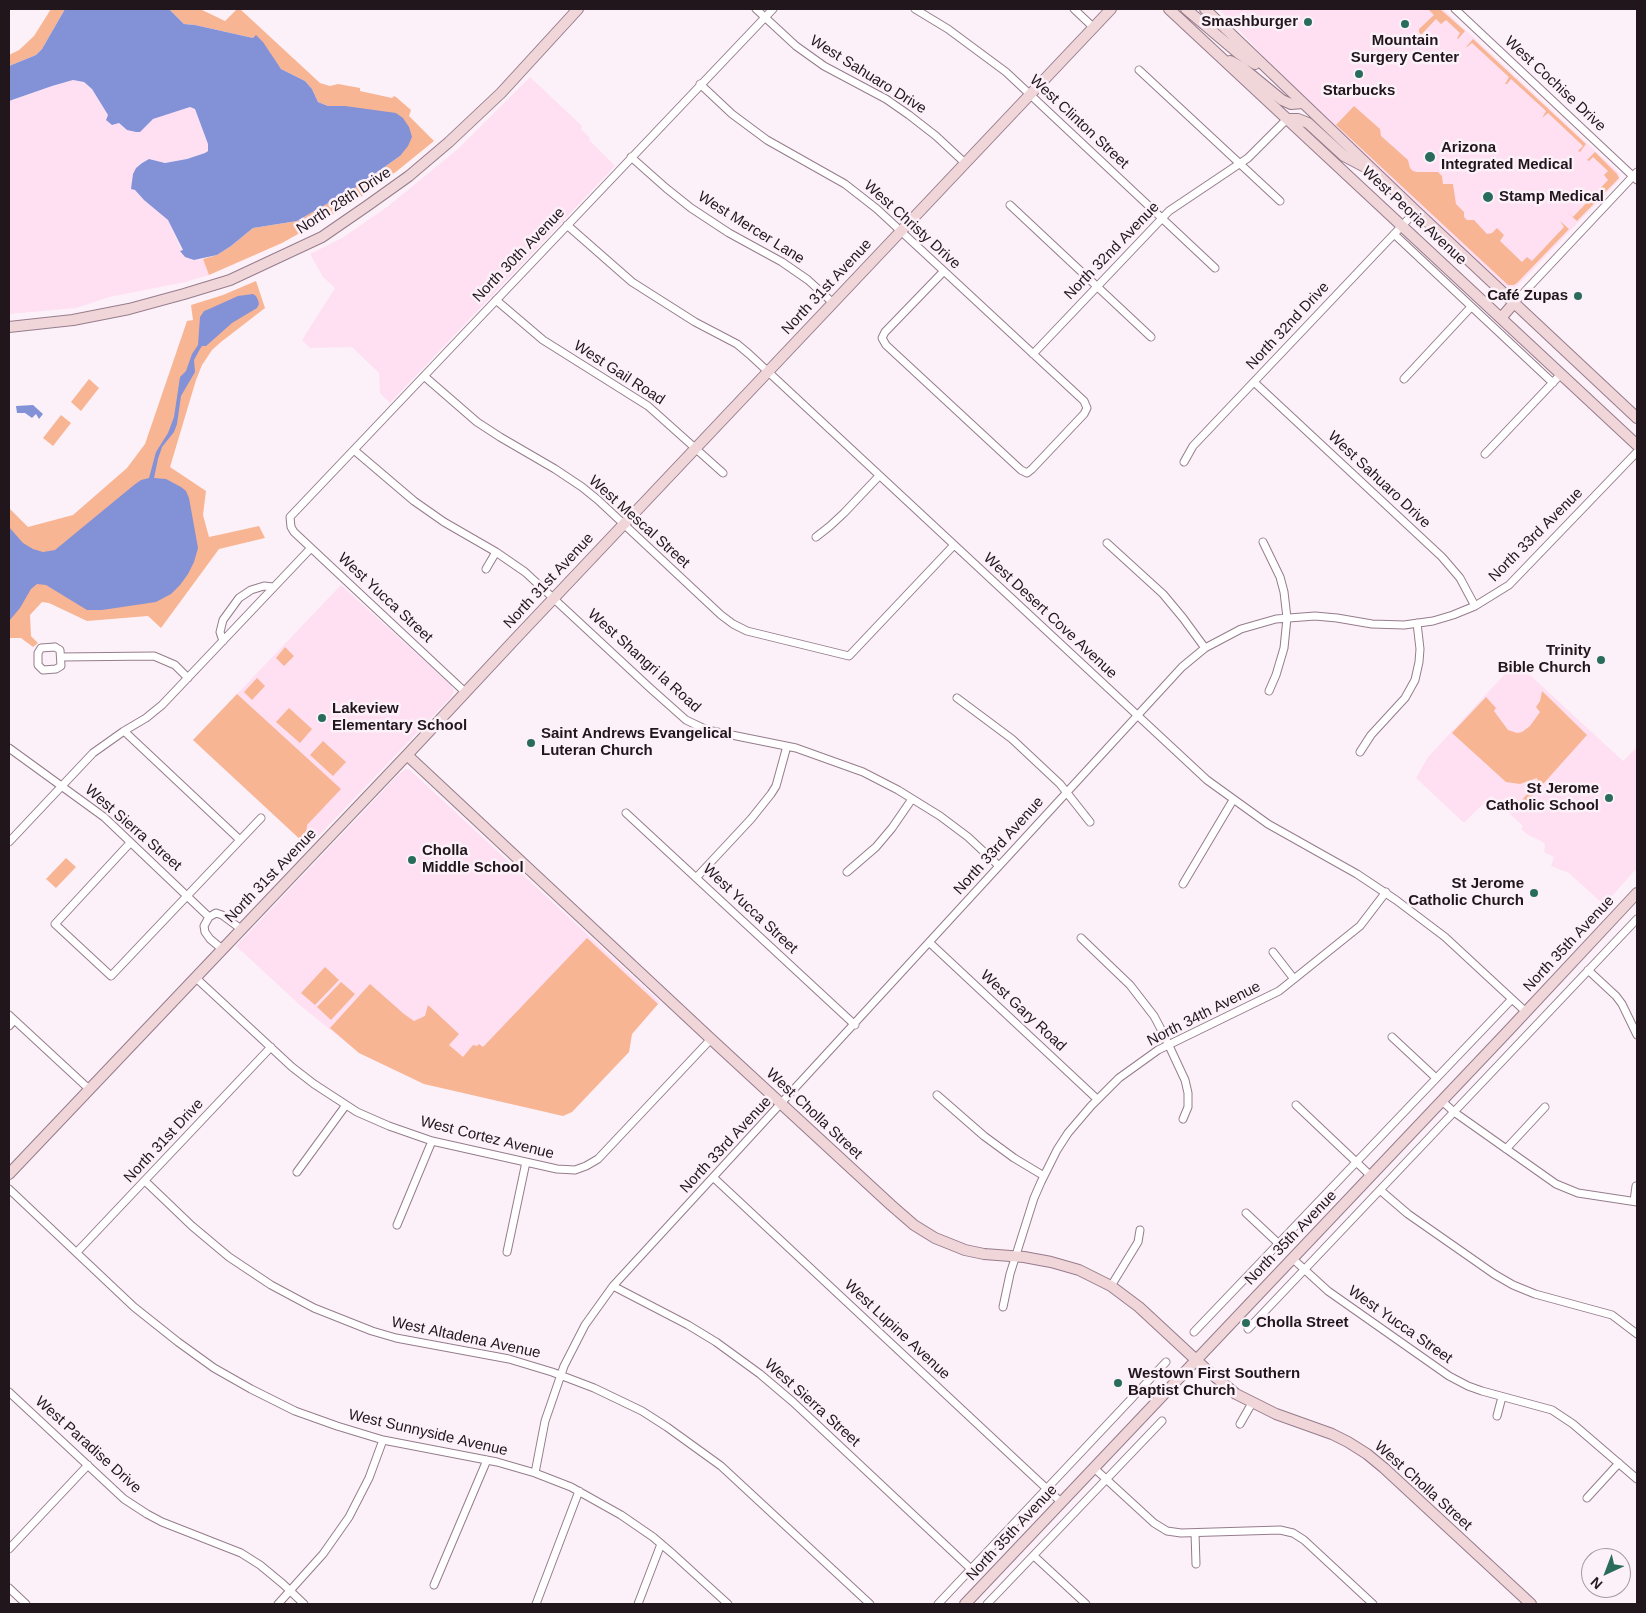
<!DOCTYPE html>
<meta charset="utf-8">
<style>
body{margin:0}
#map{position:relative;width:1646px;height:1613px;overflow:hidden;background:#fcf1f8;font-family:Helvetica,sans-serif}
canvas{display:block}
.frame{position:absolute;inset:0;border:10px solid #20161c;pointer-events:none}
.north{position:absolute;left:1581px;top:1548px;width:50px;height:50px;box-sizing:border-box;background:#fcf1f8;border:1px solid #a499a0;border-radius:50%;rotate:223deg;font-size:14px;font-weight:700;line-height:20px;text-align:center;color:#20161c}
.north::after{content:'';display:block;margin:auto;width:18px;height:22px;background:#2a6c5c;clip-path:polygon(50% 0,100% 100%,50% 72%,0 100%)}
</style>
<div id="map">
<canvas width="1646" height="1613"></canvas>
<div class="frame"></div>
<div class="north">N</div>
</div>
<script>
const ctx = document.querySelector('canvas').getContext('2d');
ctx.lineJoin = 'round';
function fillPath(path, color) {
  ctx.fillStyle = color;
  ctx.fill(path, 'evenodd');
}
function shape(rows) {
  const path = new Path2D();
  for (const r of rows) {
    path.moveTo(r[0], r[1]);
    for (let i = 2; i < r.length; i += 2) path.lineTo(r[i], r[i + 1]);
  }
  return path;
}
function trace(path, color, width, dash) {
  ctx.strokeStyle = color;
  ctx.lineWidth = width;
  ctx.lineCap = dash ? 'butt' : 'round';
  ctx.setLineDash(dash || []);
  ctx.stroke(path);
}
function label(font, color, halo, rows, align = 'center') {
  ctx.font = font + ' Helvetica,sans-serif';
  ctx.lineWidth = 5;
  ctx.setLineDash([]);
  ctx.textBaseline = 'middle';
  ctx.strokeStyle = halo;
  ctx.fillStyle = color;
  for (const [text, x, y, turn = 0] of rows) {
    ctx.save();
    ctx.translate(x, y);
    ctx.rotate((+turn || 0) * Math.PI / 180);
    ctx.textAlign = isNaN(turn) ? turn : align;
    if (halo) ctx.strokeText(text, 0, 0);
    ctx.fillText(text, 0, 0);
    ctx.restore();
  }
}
fillPath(shape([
 [1219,9,1443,9,1619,173,1620,179,1517,286,1514,288,1506,287,1382,171,1278,72],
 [530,77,582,126,581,129,590,138,589,140,615,166,390,403,380,393,379,373,352,347,310,348,302,340,335,288,323,277,310,254,342,238,387,207,458,149],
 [73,80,84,82,92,89,108,115,107,120,112,125,119,123,127,130,140,132,153,119,190,107,195,109,208,144,208,150,205,153,187,159,165,163,149,159,142,162,136,168,131,189,135,190,144,200,168,220,185,257,194,260,203,259,209,275,185,282,109,297,76,308,9,314,9,101,52,86],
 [341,585,451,685,454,691,452,696,308,847,193,740],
 [1516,662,1623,761,1637,747,1637,868,1604,905,1569,873,1551,866,1554,857,1544,852,1545,844,1541,841,1528,835,1521,829,1523,826,1491,796,1464,823,1416,778,1428,757],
 [406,769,409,769,660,1002,632,1034,629,1052,572,1112,424,1084,359,1053,301,1006,236,946,399,774]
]), '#fee0f2');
fillPath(shape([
 [51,9,65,9,42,49,36,55,9,66,9,55,19,50,34,36],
 [169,9,200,9,225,21,237,9,240,9,320,83,330,86,338,84,360,88,360,91,392,98,394,96,396,97,411,110,409,116,434,141,397,171,348,206,282,243,209,275,203,259,217,255,231,246,253,228,297,221,356,187,400,156,345,106,328,106,318,102,312,89,305,81,281,69,275,62,269,51,253,38,195,25,184,24],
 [1428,9,1440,9,1465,31,1458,39,1457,38,1460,33,1446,20,1441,24,1436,19,1421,35,1419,32,1419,29,1434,15],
 [1473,39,1586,144,1580,152,1578,151,1583,146,1548,113,1542,118,1546,111,1511,79,1507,84,1505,84,1509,77,1472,43,1467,47,1466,47],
 [1354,106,1380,129,1381,136,1408,160,1410,168,1413,171,1417,172,1438,172,1442,176,1443,184,1453,184,1456,204,1464,212,1464,217,1467,220,1474,220,1487,234,1492,233,1497,228,1504,235,1500,241,1522,262,1527,257,1532,261,1564,227,1560,221,1569,229,1517,283,1514,285,1508,285,1336,125],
 [1595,152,1617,174,1619,178,1577,221,1568,213,1573,217,1608,180,1604,175,1608,171,1593,157,1589,161,1587,160],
 [256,281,265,308,221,342,212,350,202,365,196,380,170,467,206,491,203,515,209,537,259,526,265,538,219,549,161,628,148,616,87,621,49,603,42,602,30,615,31,636,38,643,33,647,21,638,9,638,9,508,28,527,73,515,127,468,145,444,187,321,193,320,191,305,223,295],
 [89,379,99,388,81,411,71,402],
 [61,415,71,423,53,446,43,438],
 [285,647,294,656,284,666,276,658],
 [257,678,265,686,252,700,244,692],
 [1542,691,1587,735,1526,803,1522,800,1538,782,1537,778,1520,784,1506,782,1452,733,1486,697,1496,708,1494,711,1508,730,1517,733,1522,732,1530,726,1540,712,1536,707,1540,701],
 [237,694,341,789,307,825,306,839,303,842,193,740],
 [289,708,312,729,300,743,276,722],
 [323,741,346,762,333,776,310,755],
 [66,858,76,867,56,888,46,879],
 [587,938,658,1004,632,1034,629,1052,572,1112,563,1116,424,1084,359,1053,330,1028,370,984,404,1014,414,1021,425,1016,428,1005,459,1034,449,1045,463,1057,473,1045,477,1046,479,1044,483,1047],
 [325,967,339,980,315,1005,301,993],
 [341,982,355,994,331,1020,317,1007]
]), '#f8b594');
fillPath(shape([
 [65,9,169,9,184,24,195,25,253,38,256,35,263,42,281,69,305,81,312,89,318,102,328,106,345,106,396,113,403,118,409,127,412,137,408,146,400,156,356,187,297,221,253,228,231,246,217,255,194,260,185,257,180,251,183,250,168,220,144,200,135,190,131,189,133,174,136,168,142,163,149,159,165,163,187,159,205,153,208,151,208,144,195,109,190,107,153,119,140,132,136,132,127,130,119,123,112,125,106,120,108,115,92,89,84,82,73,80,52,86,9,101,9,66,36,55,42,49],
 [253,294,256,296,258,300,259,304,257,308,232,323,206,346,202,346,200,349,194,360,195,372,181,396,177,424,174,432,162,447,158,459,154,478,166,479,181,487,186,491,189,498,198,548,194,562,188,574,180,585,171,594,156,602,102,610,87,610,46,585,37,584,31,589,20,608,9,621,9,527,23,543,33,549,43,552,55,550,134,485,141,480,149,478,156,452,168,433,174,417,180,377,186,371,192,354,198,345,200,317,204,311,209,309,238,296],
 [33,405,43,414,39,419,36,414,32,418,25,413,17,413,16,406]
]), '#8391d6');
const street = shape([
 [756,9,796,46,824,66,886,99,909,115,936,136,965,163],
 [915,9,948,29,1006,72,1215,268],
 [1074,9,1093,27],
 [1455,9,1637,180],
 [1139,70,1280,201],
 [700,84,732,114,767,140,845,184,877,209,1084,401,1087,408,1084,414,1032,469,1027,473,1021,470,886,345,882,338,885,332,944,271],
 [631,157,666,188,691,208,729,233,782,262,808,280,833,303],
 [1010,205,1151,337],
 [567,225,632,282,695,322,737,344,749,354,1207,780,1268,824,1357,874,1396,900,1445,937,1526,1012],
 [1394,234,1553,383],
 [496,300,543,340,648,406,723,473],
 [1514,303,1637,172],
 [1033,354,1169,211,1248,158,1287,119],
 [424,376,477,422,500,437,555,469,582,487,598,500,721,615,733,624,747,631,849,656,954,545],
 [1404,379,1471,307],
 [1254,382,1442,557,1460,578,1475,606],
 [354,450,414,501,444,522,496,552,525,572,650,688,686,720,707,730,796,748,863,772,898,790,940,816,968,837,999,866],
 [1485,454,1561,374],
 [1184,462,1193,446,1416,211],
 [816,537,830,526,844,513,879,476],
 [1263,542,1280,577,1284,592,1287,618,1284,648,1276,675,1269,691],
 [1107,543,1163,594,1183,618,1205,648],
 [486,569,496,552],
 [223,641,220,632,223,620,239,598,251,590,264,586,273,587],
 [55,647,60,650,61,666,56,669,43,670,38,665,38,653,41,648,55,647],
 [61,657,154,656,175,665,188,678],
 [465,692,294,532,291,527,290,517,773,9],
 [957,698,1012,739,1060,784,1090,822],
 [124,731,240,840],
 [9,748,104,817,209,917],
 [1360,752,1371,735,1405,698,1415,680,1419,662,1420,649,1417,623],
 [626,813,855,1025],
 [9,842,93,753,124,731,146,718,162,705,311,548],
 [130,843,55,924,111,976,261,818],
 [847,872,876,847,892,828,912,799],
 [696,878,751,819,771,794,776,786,787,746],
 [1183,884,1233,800],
 [1081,938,1130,985,1154,1016,1164,1035,1185,1080,1188,1093,1188,1107,1183,1119],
 [930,943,1097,1099],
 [222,949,210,939,205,932,204,926,209,917,216,913,222,915,241,929],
 [1273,952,1294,979],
 [1588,970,1616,996,1622,1004,1637,1035],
 [196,978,292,1067,314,1084,357,1112,389,1126,432,1141,557,1169,575,1170,586,1166,598,1159,711,1039],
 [9,1015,89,1089],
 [9,1026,14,1020],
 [1392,1037,1436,1078],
 [937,1095,984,1136,1014,1158,1044,1176],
 [1442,1101,1454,1112,1556,1184,1578,1193,1637,1202],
 [1296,1105,1371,1176],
 [1506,1149,1545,1107],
 [297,1172,346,1105],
 [714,1178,1062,1503],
 [145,1181,192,1226,229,1257,271,1285,314,1308,372,1331,396,1338,509,1359,552,1372,594,1388,642,1411,667,1427,721,1466,870,1604],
 [9,1189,134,1307,178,1342,214,1368,251,1389,295,1411,337,1426,383,1440,497,1462,535,1473,571,1487,621,1515,653,1537,673,1554,728,1604],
 [1380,1190,1408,1214,1494,1274,1513,1285,1535,1294,1612,1315,1637,1334],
 [1634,1201,1636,1186],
 [1246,1213,1279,1244],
 [397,1225,432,1141],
 [77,1252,271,1047],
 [507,1252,526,1162],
 [1293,1259,1328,1291,1449,1376,1468,1386,1482,1391,1552,1410,1573,1424,1637,1479],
 [613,1286,688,1325,716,1342,760,1374,793,1402,971,1569],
 [1111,1286,1138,1242,1140,1230],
 [1003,1307,1010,1274,1034,1198,1041,1182,1057,1150,1068,1133,1091,1106,1119,1078,1158,1050,1279,991,1360,926,1386,892],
 [1248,1329,1637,919],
 [1194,1332,1512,999],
 [9,1392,124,1499,147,1514,162,1522,241,1553,260,1565,283,1584,304,1604],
 [1497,1416,1502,1397],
 [1240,1424,1252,1403],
 [1094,1468,1154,1523,1167,1531,1181,1533,1280,1530,1293,1533,1304,1540,1373,1604],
 [535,1473,545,1421,564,1366,585,1325,613,1286,1182,667,1205,648,1224,638,1241,629,1276,619,1315,616,1337,618,1372,624,1404,625,1433,621,1453,615,1475,606,1509,585,1637,452],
 [1587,1498,1619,1463],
 [1195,1533,1196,1564],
 [9,1549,88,1465],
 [1034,1556,1086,1604],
 [434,1585,487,1460],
 [9,1588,26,1604],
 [278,1604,323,1554,349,1517,369,1478,383,1440],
 [536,1604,579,1491],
 [638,1604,661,1544],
 [938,1604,1166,1362],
 [987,1604,1162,1421]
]);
const secondary = shape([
 [1169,9,1637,445],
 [1186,9,1238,53,1255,64],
 [1205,9,1416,211,1637,418],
 [1230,61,1243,68,1282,100,1291,104,1303,103],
 [1287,119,1298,119,1308,123,1344,156,1363,166],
 [1501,318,1514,303],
 [9,327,73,320,129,309,184,294,230,280,322,237,367,206,409,176,449,142,501,93,578,9],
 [407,755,711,1039,891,1205,914,1225,935,1238,965,1250,984,1254,1024,1257,1051,1262,1079,1270,1111,1286,1139,1307,1208,1371,1236,1394,1276,1414,1332,1434,1348,1442,1367,1454,1384,1468,1531,1604],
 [9,1174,407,755,519,635,1111,9],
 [965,1604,1509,1030,1637,893]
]);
trace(street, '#967c8c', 9);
trace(secondary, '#967c8c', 12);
trace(street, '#fff', 7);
trace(secondary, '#f0d6d9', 10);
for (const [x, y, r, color] of [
 [1308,22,5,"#2a6c5c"],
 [1405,24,5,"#2a6c5c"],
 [1359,74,5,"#2a6c5c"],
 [1430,157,6,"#2a6c5c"],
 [1488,197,6,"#2a6c5c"],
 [1578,296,5,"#2a6c5c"],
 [1601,660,5,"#2a6c5c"],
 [322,718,5,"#2a6c5c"],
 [531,743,5,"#2a6c5c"],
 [1609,798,5,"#2a6c5c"],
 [412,860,5,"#2a6c5c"],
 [1534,893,5,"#2a6c5c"],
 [1246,1323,5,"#2a6c5c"],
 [1118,1383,5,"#2a6c5c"]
]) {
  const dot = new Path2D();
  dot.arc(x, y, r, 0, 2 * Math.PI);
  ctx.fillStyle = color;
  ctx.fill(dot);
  trace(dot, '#fcf1f8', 2);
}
label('bold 15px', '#20161c', '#fcf1f8', [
 ["Smashburger",1298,22,"right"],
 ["Mountain",1405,41,"center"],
 ["Surgery Center",1405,58,"center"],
 ["Starbucks",1359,91,"center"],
 ["Arizona",1441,148],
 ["Integrated Medical",1441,165],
 ["Stamp Medical",1499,197],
 ["Café Zupas",1568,296,"right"],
 ["Trinity",1591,651,"right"],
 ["Bible Church",1591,668,"right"],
 ["Lakeview",332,709],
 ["Elementary School",332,726],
 ["Saint Andrews Evangelical",541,734],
 ["Luteran Church",541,751],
 ["St Jerome",1599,789,"right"],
 ["Catholic School",1599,806,"right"],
 ["Cholla",422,851],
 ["Middle School",422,868],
 ["St Jerome",1524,884,"right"],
 ["Catholic Church",1524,901,"right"],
 ["Cholla Street",1256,1323],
 ["Westown First Southern",1128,1374],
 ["Baptist Church",1128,1391]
], 'left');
label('15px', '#20161c', '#fcf1f8', [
 ["West Sahuaro Drive",868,75,32],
 ["West Cochise Drive",1555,84,43],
 ["West Clinton Street",1079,122,43],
 ["North 28th Drive",344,201,-33],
 ["West Peoria Avenue",1414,216,43],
 ["West Christy Drive",912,225,42],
 ["West Mercer Lane",751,228,32],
 ["North 32nd Avenue",1112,251,-46],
 ["North 30th Avenue",519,255,-46],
 ["North 31st Avenue",827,287,-47],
 ["North 32nd Drive",1288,326,-47],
 ["West Gail Road",619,373,33],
 ["West Sahuaro Drive",1379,480,43],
 ["West Mescal Street",639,522,42],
 ["North 33rd Avenue",1536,535,-45],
 ["North 31st Avenue",549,581,-47],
 ["West Yucca Street",385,598,43],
 ["West Desert Cove Avenue",1050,616,43],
 ["West Shangri la Road",644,661,42],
 ["West Sierra Street",133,828,41],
 ["North 33rd Avenue",999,846,-48],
 ["North 31st Avenue",271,876,-46],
 ["West Yucca Street",750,909,43],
 ["North 35th Avenue",1569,944,-47],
 ["West Gary Road",1023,1011,43],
 ["North 34th Avenue",1204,1014,-27],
 ["West Cholla Street",814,1114,43],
 ["West Cortez Avenue",487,1138,14],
 ["North 31st Drive",164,1141,-47],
 ["North 33rd Avenue",726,1145,-47],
 ["North 35th Avenue",1291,1238,-46],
 ["West Yucca Street",1400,1325,35],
 ["West Lupine Avenue",897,1330,43],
 ["West Altadena Avenue",466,1338,12],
 ["West Sierra Street",812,1403,42],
 ["West Sunnyside Avenue",428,1433,13],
 ["West Paradise Drive",88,1445,42],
 ["West Cholla Street",1423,1486,42],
 ["North 35th Avenue",1012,1533,-47]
]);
</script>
